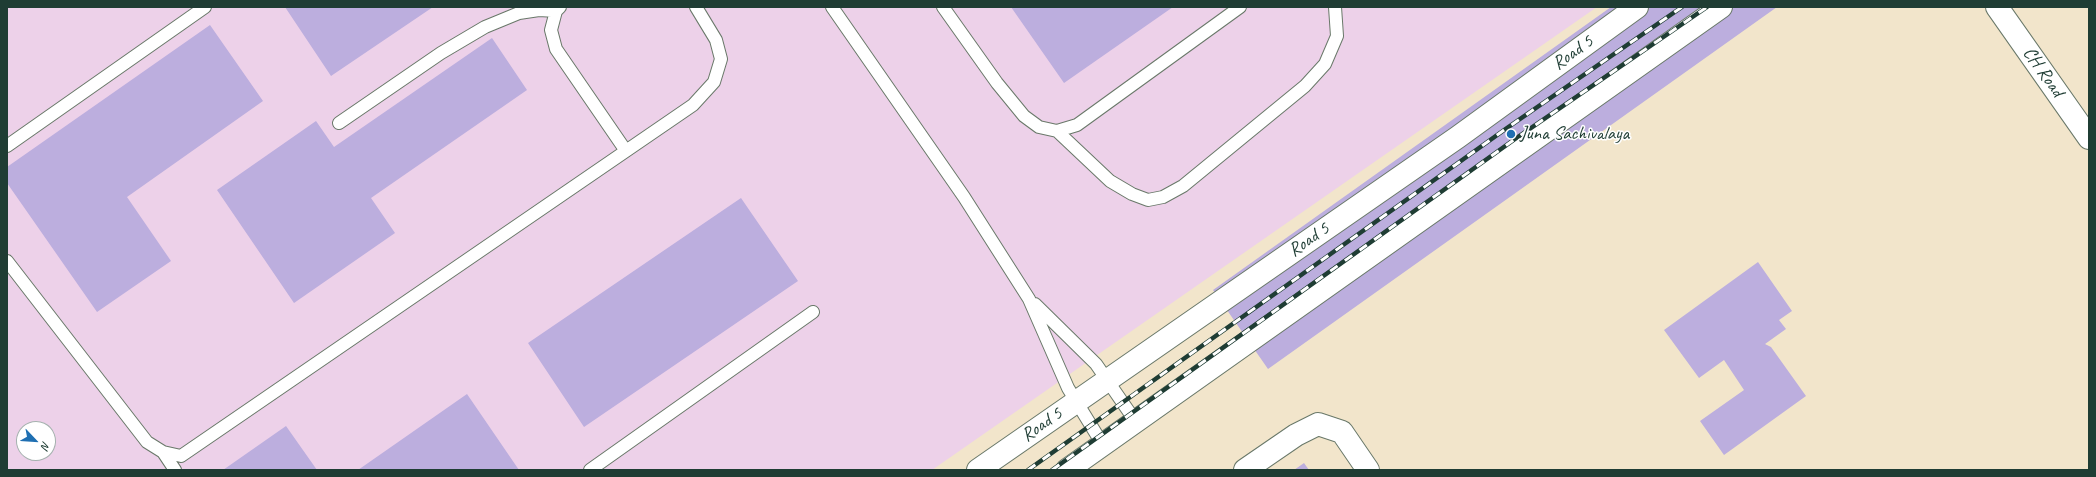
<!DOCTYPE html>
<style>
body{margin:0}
#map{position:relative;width:2096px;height:477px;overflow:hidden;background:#f2e5cb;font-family:Caveat,sans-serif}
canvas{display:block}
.frame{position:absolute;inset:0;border:8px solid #1f3d34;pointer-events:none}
.north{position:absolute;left:16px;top:421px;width:40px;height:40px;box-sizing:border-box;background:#fff;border:1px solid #a5b1ae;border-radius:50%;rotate:115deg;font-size:11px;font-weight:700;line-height:16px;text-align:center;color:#1f3d34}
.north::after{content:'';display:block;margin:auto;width:14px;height:18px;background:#1f6fb2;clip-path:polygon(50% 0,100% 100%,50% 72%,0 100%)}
</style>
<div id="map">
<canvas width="2096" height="477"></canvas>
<div class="frame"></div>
<div class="north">N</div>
</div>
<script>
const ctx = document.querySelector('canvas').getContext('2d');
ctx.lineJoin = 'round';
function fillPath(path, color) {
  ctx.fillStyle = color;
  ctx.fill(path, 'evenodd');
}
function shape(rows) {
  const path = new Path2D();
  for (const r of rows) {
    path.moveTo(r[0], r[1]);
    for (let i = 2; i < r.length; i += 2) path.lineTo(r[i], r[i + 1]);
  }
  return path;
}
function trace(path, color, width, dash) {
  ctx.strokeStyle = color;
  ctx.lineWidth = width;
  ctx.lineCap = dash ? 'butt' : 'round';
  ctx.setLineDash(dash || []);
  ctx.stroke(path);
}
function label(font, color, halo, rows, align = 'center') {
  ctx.font = font + ' Caveat,sans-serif';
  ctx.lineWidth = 3;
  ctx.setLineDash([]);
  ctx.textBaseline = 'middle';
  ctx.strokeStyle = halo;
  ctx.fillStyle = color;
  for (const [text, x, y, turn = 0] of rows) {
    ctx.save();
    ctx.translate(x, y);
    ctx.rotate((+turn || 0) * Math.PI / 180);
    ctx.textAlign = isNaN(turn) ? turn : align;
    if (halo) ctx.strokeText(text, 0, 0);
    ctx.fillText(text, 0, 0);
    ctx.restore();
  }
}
fillPath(shape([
 [7,7,1597,7,932,470,7,470],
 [24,429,48,429,48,453,24,453]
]), '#edd1e9');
fillPath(shape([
 [285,7,433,7,331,76],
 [1011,7,1173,7,1064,83],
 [1611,7,1777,7,1268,369,1213,290],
 [210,25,263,101,127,197,171,261,97,312,7,183,7,167],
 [492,38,527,90,371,198,395,233,294,303,217,190,316,121,334,147],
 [741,198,798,281,584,427,528,343],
 [1758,262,1792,311,1779,320,1786,329,1765,344,1771,347,1806,396,1724,455,1700,421,1744,390,1724,360,1699,378,1664,330],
 [467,394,519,470,358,470],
 [286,426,317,470,223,470],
 [1304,463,1309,470,1294,470]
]), '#bcaede');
const service = shape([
 [560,7,556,11,551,30,556,49,626,151],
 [832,7,964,197,1029,299,1068,388,1103,445],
 [943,7,997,83,1024,116,1039,127,1057,131,1077,125,1240,7],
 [339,123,441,53,485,27,519,13,539,10,556,11],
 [1057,131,1110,181,1132,194,1148,200,1163,197,1183,186,1305,86,1325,64,1337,36,1335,7],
 [7,146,205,7],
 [7,261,147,442,163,452,181,456,693,105,714,82,721,59,716,40,696,7],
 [1035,304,1096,364,1136,422],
 [163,452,175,470],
 [590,470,813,312]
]);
const minor = shape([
 [1245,470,1296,435,1318,424,1342,432,1368,470]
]);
const tertiary = shape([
 [1997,7,2089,138],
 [978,470,1458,137,1637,7],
 [1067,470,1721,7]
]);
trace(service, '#697869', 14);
trace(minor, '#697869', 24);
trace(tertiary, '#697869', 24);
trace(service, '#fff', 12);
trace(minor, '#fff', 22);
trace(tertiary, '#fff', 22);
const rail = shape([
 [1028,470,1507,128,1682,7],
 [1052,470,1515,139,1707,7]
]);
trace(rail, '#1f3d34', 4.5);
trace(rail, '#fff', 3, [9]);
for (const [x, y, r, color] of [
 [1511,134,5,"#1f6fb2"]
]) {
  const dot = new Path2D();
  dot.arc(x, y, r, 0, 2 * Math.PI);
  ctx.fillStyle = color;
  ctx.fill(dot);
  trace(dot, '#fff', 1.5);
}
label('19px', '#1f3d34', '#fff', [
 ["Road 5",1573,53,-36],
 ["CH Road",2043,72,55],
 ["Road 5",1309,240,-35],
 ["Road 5",1042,425,-35]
]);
label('19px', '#1f3d34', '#fff', [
 ["Juna Sachivalaya",1520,134]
], 'left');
</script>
